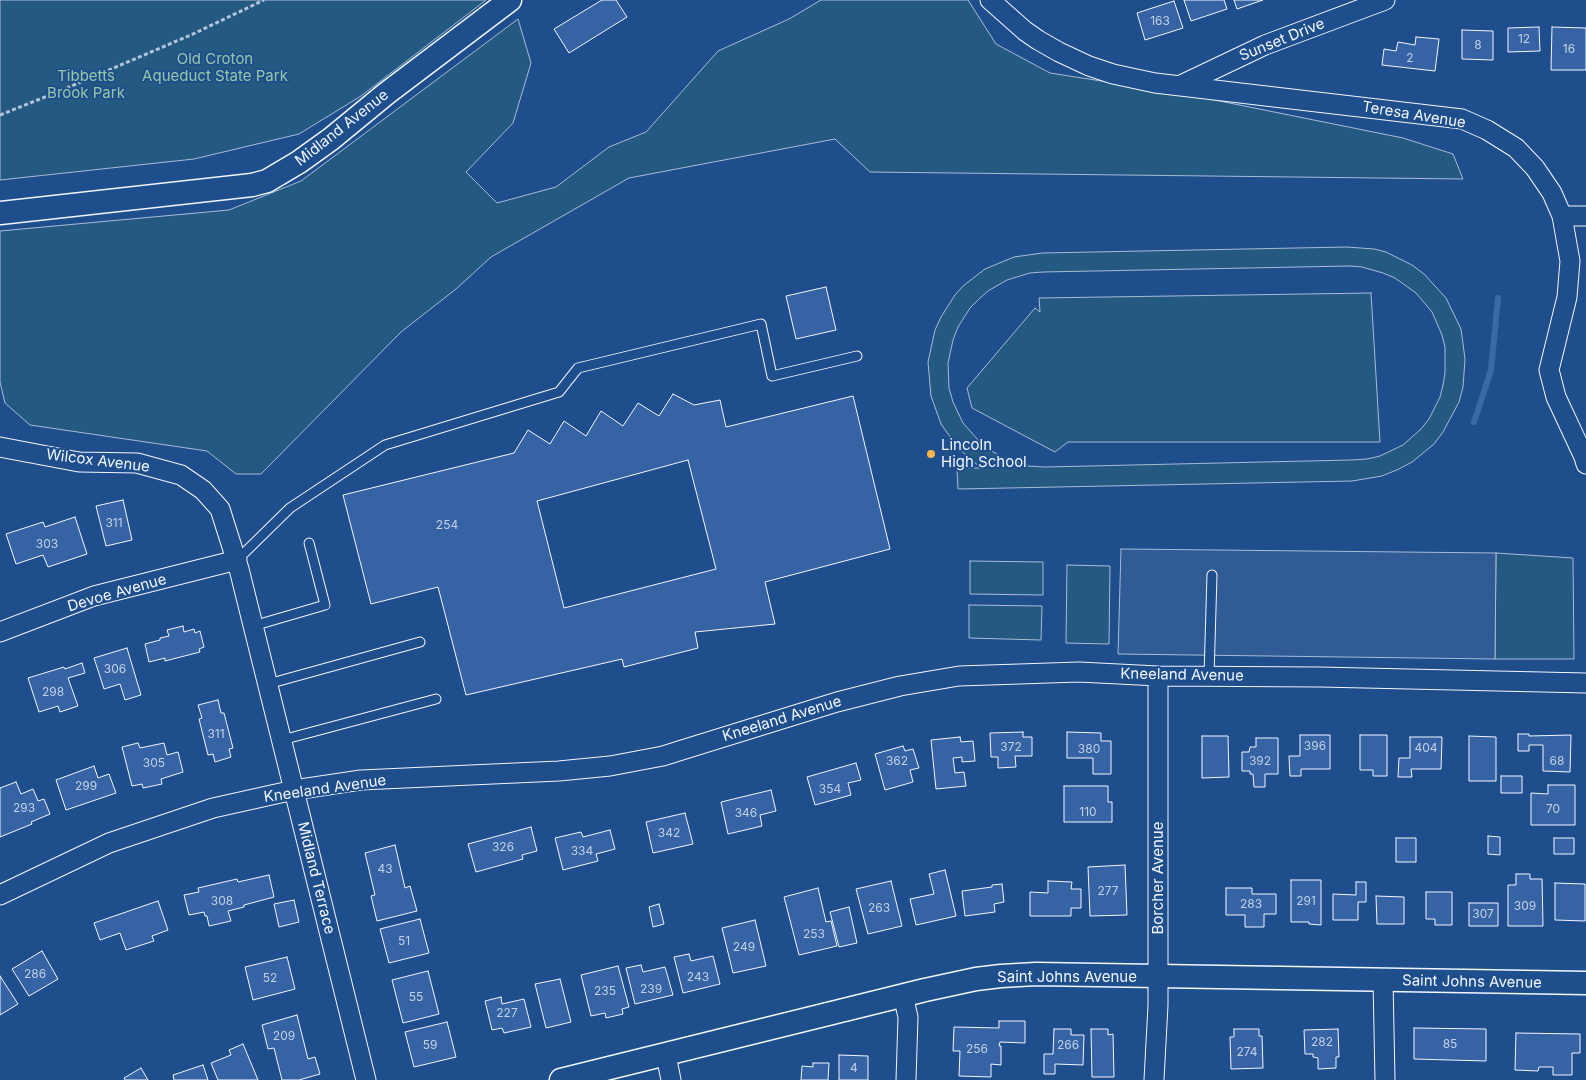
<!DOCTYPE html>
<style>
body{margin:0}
canvas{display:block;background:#1f4e8c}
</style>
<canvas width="1586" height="1080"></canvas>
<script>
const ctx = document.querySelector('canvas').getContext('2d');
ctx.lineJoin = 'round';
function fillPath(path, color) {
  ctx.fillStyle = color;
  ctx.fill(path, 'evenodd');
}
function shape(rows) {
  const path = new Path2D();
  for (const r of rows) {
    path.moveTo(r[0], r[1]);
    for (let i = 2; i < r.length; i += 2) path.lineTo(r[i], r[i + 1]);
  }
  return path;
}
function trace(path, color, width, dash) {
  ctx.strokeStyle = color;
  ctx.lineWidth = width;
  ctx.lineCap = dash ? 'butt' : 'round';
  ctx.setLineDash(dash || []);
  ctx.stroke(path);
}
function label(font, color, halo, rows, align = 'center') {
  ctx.font = font + ' Inter,sans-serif';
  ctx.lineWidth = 4;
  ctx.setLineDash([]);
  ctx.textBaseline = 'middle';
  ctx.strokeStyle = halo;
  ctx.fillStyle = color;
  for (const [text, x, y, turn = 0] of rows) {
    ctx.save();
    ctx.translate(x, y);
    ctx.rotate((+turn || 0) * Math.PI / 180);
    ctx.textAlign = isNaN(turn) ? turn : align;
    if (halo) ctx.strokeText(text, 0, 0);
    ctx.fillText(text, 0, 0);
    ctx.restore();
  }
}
const green = shape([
 [0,0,486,0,361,96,299,134,194,159,0,180,0,0],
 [821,0,968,0,996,44,1050,73,1185,94,1403,138,1453,154,1463,179,870,172,835,139,629,178,491,257,456,289,401,332,261,474,236,474,207,451,30,425,5,403,0,382,0,231,229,210,301,181,518,19,531,63,513,123,466,172,497,203,556,187,609,147,646,132,718,51,789,19,821,0],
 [1347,247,1374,249,1386,252,1412,265,1424,274,1446,298,1461,329,1465,359,1463,387,1459,402,1443,432,1434,444,1412,462,1399,469,1382,476,1352,481,958,489,957,468,981,468,958,448,941,424,931,396,928,362,935,330,941,317,955,295,963,286,985,269,1014,257,1042,253,1347,247],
 [1350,266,1362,267,1383,273,1395,278,1416,293,1432,312,1442,335,1445,347,1445,373,1443,385,1440,397,1429,419,1421,429,1403,445,1380,456,1367,459,1351,460,1045,467,1028,466,1002,457,990,450,979,441,963,423,953,402,949,388,948,363,953,340,958,327,970,308,979,299,988,291,1007,280,1030,273,1043,272,1350,266],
 [1371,293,1380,442,1068,442,1055,452,972,408,967,388,1035,308,1040,312,1039,298,1371,293],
 [1496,553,1573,558,1574,659,1495,659,1496,553],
 [970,561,1043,562,1043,595,970,594,970,561],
 [1067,565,1110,566,1109,644,1066,643,1067,565],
 [969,605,1042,606,1041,640,969,638,969,605]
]);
fillPath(green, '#245a82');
trace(green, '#a8bbd7', 1);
const parking = shape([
 [1121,549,1496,553,1495,659,1118,654,1121,549]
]);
fillPath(parking, '#305b95');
trace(parking, '#a8bbd7', 1);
trace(shape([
 [1474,422,1491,370,1498,298]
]), '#3b69a3', 6);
const building = shape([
 [602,0,616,0,627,17,569,53,554,29,602,0],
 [1184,0,1224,0,1227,9,1191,21,1184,0],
 [1234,0,1263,0,1237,9,1234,0],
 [1174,1,1183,28,1145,40,1137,13,1174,1],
 [1539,27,1540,51,1508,52,1508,28,1539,27],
 [1552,27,1586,28,1586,70,1551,70,1552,27],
 [1462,30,1493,31,1493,60,1462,59,1462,30],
 [1416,37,1439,39,1435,71,1382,65,1384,49,1396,51,1398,42,1415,45,1416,37],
 [826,287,836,330,796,339,786,296,826,287],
 [673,394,694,405,720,400,726,427,853,396,890,549,765,582,775,624,695,632,698,648,624,667,622,659,466,695,438,587,371,604,343,495,514,453,528,430,550,444,564,421,586,436,601,411,623,426,638,403,659,416,673,394],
 [688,460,716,569,564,608,537,501,688,460],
 [123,500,132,540,106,546,96,506,123,500],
 [75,517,87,554,48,567,43,555,16,564,6,534,43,522,45,527,75,517],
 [183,626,184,632,194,629,195,633,200,631,204,647,199,649,200,652,165,661,165,658,149,662,145,644,160,640,160,638,169,636,167,630,183,626],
 [127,648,141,695,125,700,120,684,104,689,94,658,127,648],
 [82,663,85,673,68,678,78,706,60,712,58,706,39,712,28,678,64,667,65,669,82,663],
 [218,700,221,713,224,713,233,748,229,749,231,757,215,762,213,754,208,755,199,719,202,718,198,705,218,700],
 [1023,732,1023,737,1032,737,1032,756,1015,756,1016,767,998,768,998,757,991,757,990,733,1023,732],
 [1067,732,1101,733,1101,741,1111,741,1111,774,1093,774,1093,758,1067,758,1067,732],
 [1518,734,1529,734,1529,736,1571,735,1570,772,1543,771,1543,745,1529,745,1529,751,1518,751,1518,734],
 [1300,735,1330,735,1330,769,1301,769,1301,776,1290,776,1289,756,1300,756,1300,735],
 [1360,735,1387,735,1387,776,1373,776,1373,770,1360,770,1360,735],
 [1202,736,1228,736,1229,777,1202,778,1202,736],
 [1469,736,1496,737,1496,781,1469,781,1469,736],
 [960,737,961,742,973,741,975,761,962,762,962,757,953,758,955,773,964,772,966,786,936,789,931,740,960,737],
 [1410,737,1442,737,1441,769,1411,769,1412,777,1398,777,1399,758,1410,758,1410,737],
 [1256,738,1278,738,1278,774,1265,774,1265,787,1254,787,1253,774,1250,774,1250,771,1242,771,1242,752,1249,752,1250,747,1256,747,1256,738],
 [138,743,140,748,164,743,167,755,178,752,183,772,161,779,162,784,143,788,142,784,132,786,122,747,138,743],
 [903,746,905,751,913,749,919,768,910,770,913,782,885,790,875,754,903,746],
 [856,763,861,780,848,783,851,795,815,805,807,777,856,763],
 [94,766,98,778,109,774,116,793,66,810,56,780,94,766],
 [1501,776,1522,776,1522,793,1501,793,1501,776],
 [16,782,21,794,33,789,38,801,44,799,50,814,31,822,32,824,0,837,0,788,16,782],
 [1548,785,1575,785,1575,825,1531,825,1531,793,1548,794,1548,785],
 [1064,786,1108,786,1108,802,1112,802,1112,822,1064,822,1064,786],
 [771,790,776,811,760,815,762,826,728,834,721,802,771,790],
 [685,813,693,844,653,853,646,822,685,813],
 [531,827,537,851,522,855,523,859,476,872,468,844,531,827],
 [610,830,615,849,596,854,598,861,563,870,555,838,581,832,583,837,610,830],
 [1488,836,1500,837,1500,855,1488,854,1488,836],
 [1396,838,1416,838,1416,862,1396,862,1396,838],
 [1554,838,1574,838,1574,854,1554,854,1554,838],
 [395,845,405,888,410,886,417,911,377,921,371,896,375,895,365,853,395,845],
 [1125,865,1127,915,1090,916,1088,867,1125,865],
 [945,870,956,916,916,925,910,899,934,894,929,874,945,870],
 [1516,874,1530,874,1530,879,1542,879,1543,926,1508,926,1508,885,1516,885,1516,874],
 [269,875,274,897,244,905,244,907,228,911,231,921,209,926,207,916,205,916,204,912,189,915,184,895,199,892,198,888,237,879,238,882,269,875],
 [1291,880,1321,880,1321,925,1309,924,1309,922,1291,922,1291,880],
 [891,881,902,926,868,934,856,889,891,881],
 [1048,881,1072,882,1071,889,1081,889,1081,908,1071,908,1071,916,1030,916,1030,892,1048,893,1048,881],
 [1356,882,1366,882,1366,902,1358,902,1358,920,1333,920,1333,894,1356,895,1356,882],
 [1555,883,1585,884,1585,921,1555,920,1555,883],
 [1002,884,1004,902,994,904,995,912,965,916,962,891,992,887,992,885,1002,884],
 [818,888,826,922,831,921,837,946,799,955,784,897,818,888],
 [1226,888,1252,888,1252,894,1276,894,1276,914,1264,914,1264,927,1245,927,1245,915,1226,915,1226,888],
 [1426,892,1452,892,1452,925,1435,925,1435,919,1426,919,1426,892],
 [1376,896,1404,897,1404,924,1377,924,1376,896],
 [294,900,299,922,279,927,274,904,294,900],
 [158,901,168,930,152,936,154,941,126,950,120,933,100,940,94,923,158,901],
 [1469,903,1498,903,1498,926,1469,926,1469,903],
 [659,904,664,924,653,927,649,907,659,904],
 [849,907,857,943,839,947,830,912,849,907],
 [420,919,429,953,389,963,380,929,420,919],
 [755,920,766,966,733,973,722,928,755,920],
 [42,951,58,979,29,996,12,969,42,951],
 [689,954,691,961,713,956,720,984,683,993,674,957,689,954],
 [287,957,295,989,253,1000,245,967,287,957],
 [641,965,643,972,665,967,673,995,635,1004,626,968,641,965],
 [618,966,629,1007,622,1009,623,1014,606,1018,605,1013,591,1016,581,975,618,966],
 [428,971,439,1014,403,1023,392,980,428,971],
 [0,976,18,1004,0,1015,0,976],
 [560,979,571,1022,546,1028,535,984,560,979],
 [501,997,502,1004,524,999,531,1027,504,1033,502,1028,492,1030,485,1001,501,997],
 [297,1015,308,1059,315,1057,320,1074,299,1080,282,1080,274,1048,268,1049,262,1025,297,1015],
 [999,1021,1025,1021,1025,1043,1000,1042,999,1046,1001,1046,1001,1065,991,1064,991,1077,959,1076,960,1051,953,1051,954,1027,999,1028,999,1021],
 [447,1022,456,1057,414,1067,405,1032,447,1022],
 [1414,1028,1486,1029,1486,1061,1414,1059,1414,1028],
 [1054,1029,1071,1029,1071,1035,1084,1035,1083,1065,1055,1064,1055,1074,1044,1074,1044,1054,1053,1054,1054,1029],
 [1091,1029,1108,1029,1108,1035,1113,1034,1114,1077,1092,1077,1091,1029],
 [1234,1029,1259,1029,1259,1036,1262,1036,1263,1068,1231,1069,1230,1037,1234,1037,1234,1029],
 [1338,1029,1339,1057,1336,1057,1336,1068,1318,1069,1318,1058,1313,1057,1313,1054,1305,1054,1304,1030,1338,1029],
 [1516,1033,1580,1034,1580,1053,1572,1053,1572,1075,1553,1075,1553,1067,1539,1067,1538,1071,1515,1070,1516,1033],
 [243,1044,258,1080,218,1080,211,1063,231,1055,229,1050,243,1044],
 [839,1055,868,1056,868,1080,839,1080,839,1055],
 [813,1063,829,1063,828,1080,801,1080,802,1066,813,1067,813,1063],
 [203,1065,208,1080,174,1080,173,1075,203,1065],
 [141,1068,148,1080,125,1080,124,1078,141,1068]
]);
fillPath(building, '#3563a3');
trace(building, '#f2f6ff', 1);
const service = shape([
 [237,560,290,508,385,445,559,392,578,368,761,324,772,376,857,356],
 [253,626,325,605,309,543],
 [1209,676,1212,575],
 [268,684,420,642],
 [282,740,436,699]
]);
const minor = shape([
 [990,0,1025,31,1038,40,1059,52,1089,66,1113,74,1155,83,1462,119,1487,130,1516,148,1535,168,1552,193,1562,216,1570,261,1567,297,1549,370,1556,397,1584,457,1586,464],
 [1181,85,1265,45,1385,0],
 [1562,216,1586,216],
 [0,447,79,462,137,463,181,475,203,490,220,509,239,569,366,1080],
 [0,632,94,596,237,560],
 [0,895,109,843,213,808,294,790,361,780,559,771,610,766,663,756,682,750,837,702,900,686,959,676,1079,672,1158,676,1320,677,1586,683],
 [1383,980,1385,1080],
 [903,995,908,1017,906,1080],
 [666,1055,671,1080],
 [1154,1080,1158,1005,1158,676]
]);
const tertiary = shape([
 [0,213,252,185,267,181,299,162,331,139,387,93,510,0],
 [561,1080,925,990,976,979,1001,976,1036,974,1586,983]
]);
trace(service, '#f2f6ff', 11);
trace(minor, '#f2f6ff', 21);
trace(tertiary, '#f2f6ff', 25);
trace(shape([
 [0,115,60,91,193,34,264,0]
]), '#b3c4dc', 3, [4, 2.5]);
trace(service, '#1f4e8c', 9);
trace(minor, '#1f4e8c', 19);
trace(tertiary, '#1f4e8c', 22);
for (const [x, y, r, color] of [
 [931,454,5,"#ffb74d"]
]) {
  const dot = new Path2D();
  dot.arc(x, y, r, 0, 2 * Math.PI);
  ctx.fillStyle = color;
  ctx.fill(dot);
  trace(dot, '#1f4e8c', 2);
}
label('12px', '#c3d1e8', null, [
 ["163",1160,21],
 ["12",1524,39],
 ["8",1478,45],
 ["16",1569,49],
 ["2",1410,58],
 ["311",114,523],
 ["254",447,525],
 ["303",47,544],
 ["306",115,669],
 ["298",53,692],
 ["311",216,734],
 ["396",1315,746],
 ["372",1011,747],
 ["404",1426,748],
 ["380",1089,749],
 ["362",897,761],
 ["392",1260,761],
 ["68",1557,761],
 ["305",154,763],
 ["299",86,786],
 ["354",830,789],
 ["293",24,808],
 ["70",1553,809],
 ["110",1088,812],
 ["346",746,813],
 ["342",669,833],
 ["326",503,847],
 ["334",582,851],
 ["43",385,869],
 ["277",1108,891],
 ["308",222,901],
 ["291",1306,901],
 ["283",1251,904],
 ["309",1525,906],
 ["263",879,908],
 ["307",1483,914],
 ["253",814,934],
 ["51",404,941],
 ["249",744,947],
 ["286",35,974],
 ["243",698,977],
 ["52",270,978],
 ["239",651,989],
 ["235",605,991],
 ["55",416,997],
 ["227",507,1013],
 ["209",284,1036],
 ["282",1322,1042],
 ["85",1450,1044],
 ["59",430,1045],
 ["266",1068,1045],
 ["256",977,1049],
 ["274",1247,1052],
 ["4",854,1068]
]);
label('15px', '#f2f6ff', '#1f4e8c', [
 ["Sunset Drive",1282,40,-22],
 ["Teresa Avenue",1414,115,9],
 ["Midland Avenue",342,128,-38],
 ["Wilcox Avenue",98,461,7],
 ["Devoe Avenue",117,593,-16],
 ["Kneeland Avenue",1182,675,1],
 ["Kneeland Avenue",782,719,-17],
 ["Kneeland Avenue",325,789,-8],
 ["Midland Terrace",316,878,76],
 ["Borcher Avenue",1158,878,-90],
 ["Saint Johns Avenue",1067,977],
 ["Saint Johns Avenue",1472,982,1]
]);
label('15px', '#97c8a6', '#1f4e8c', [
 ["Old Croton",215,59],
 ["Aqueduct State Park",215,76],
 ["Tibbetts",86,76],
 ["Brook Park",86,93]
]);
label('15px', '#f2f6ff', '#1f4e8c', [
 ["Lincoln",941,445],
 ["High School",941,462]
], 'left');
</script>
